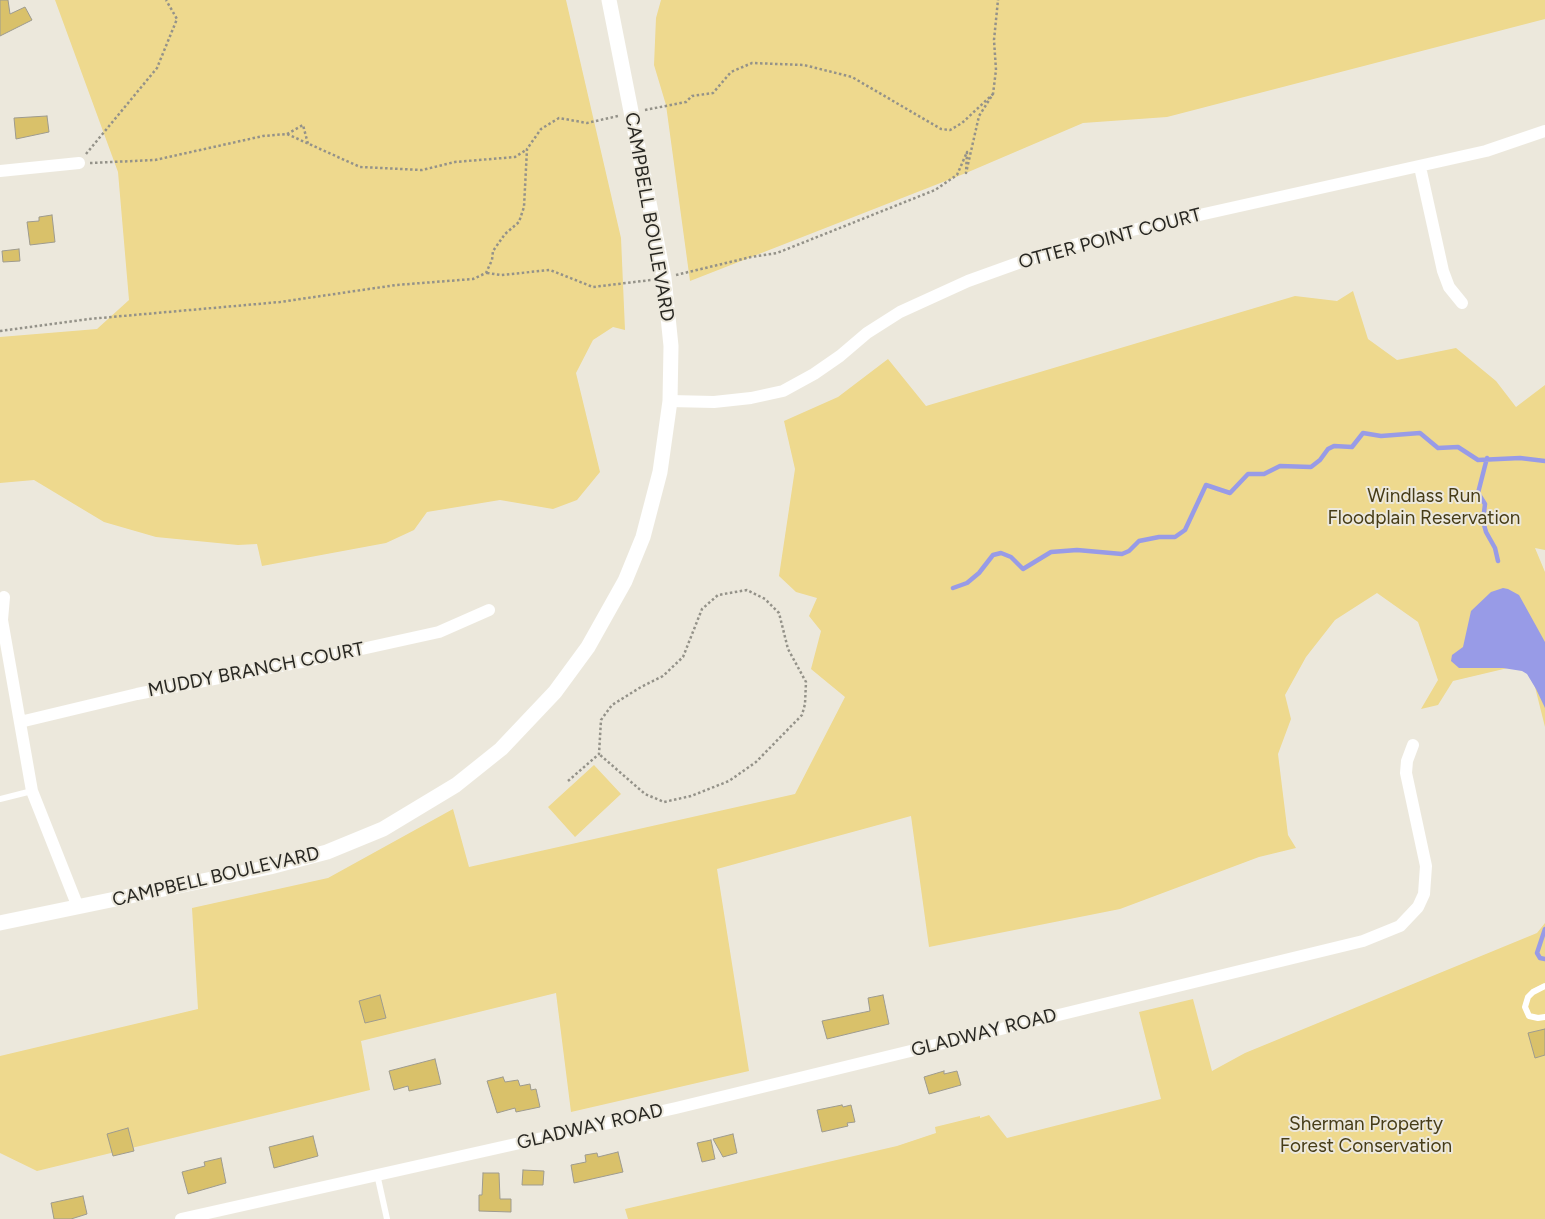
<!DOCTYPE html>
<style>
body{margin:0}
canvas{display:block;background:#ece8dc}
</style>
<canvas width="1545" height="1219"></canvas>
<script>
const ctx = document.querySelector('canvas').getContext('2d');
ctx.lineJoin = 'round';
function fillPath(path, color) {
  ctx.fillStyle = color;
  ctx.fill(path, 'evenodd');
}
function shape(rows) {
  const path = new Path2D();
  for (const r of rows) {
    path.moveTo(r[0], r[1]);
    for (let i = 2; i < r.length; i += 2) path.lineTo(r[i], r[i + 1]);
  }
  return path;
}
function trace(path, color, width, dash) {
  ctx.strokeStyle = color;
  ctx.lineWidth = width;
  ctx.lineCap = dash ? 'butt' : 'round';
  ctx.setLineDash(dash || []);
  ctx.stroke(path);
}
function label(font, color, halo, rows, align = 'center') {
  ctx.font = font + ' Figtree,sans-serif';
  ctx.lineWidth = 4;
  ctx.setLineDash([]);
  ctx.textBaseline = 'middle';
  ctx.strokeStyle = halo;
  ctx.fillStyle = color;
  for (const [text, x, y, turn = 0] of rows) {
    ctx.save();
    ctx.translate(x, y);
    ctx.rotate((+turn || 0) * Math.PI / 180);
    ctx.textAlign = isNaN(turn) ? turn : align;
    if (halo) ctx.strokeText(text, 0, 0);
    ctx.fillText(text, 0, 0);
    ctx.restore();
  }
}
fillPath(shape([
 [55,0,566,0,621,238,625,330,613,327,593,340,576,373,600,472,577,500,553,509,500,500,427,512,414,530,386,543,262,566,257,544,238,545,156,537,104,522,34,480,0,483,0,337,97,329,129,300,118,172],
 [661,0,1545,0,1545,19,1167,117,1083,123,966,173,690,281,666,105,654,65,656,18],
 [1353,291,1368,339,1397,360,1456,348,1496,381,1516,407,1545,385,1545,550,1535,548,1545,572,1545,727,1529,663,1453,681,1438,705,1421,709,1438,680,1418,622,1377,593,1335,620,1306,657,1285,695,1291,719,1278,754,1288,835,1296,848,1259,857,1120,909,929,947,911,816,717,869,749,1071,571,1112,556,993,361,1041,370,1090,37,1171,0,1153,0,1056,198,1009,192,908,328,878,453,809,469,867,795,794,845,697,811,669,821,631,809,616,817,598,796,592,779,576,795,469,784,421,838,397,888,359,926,406,1295,296,1337,301],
 [594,765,621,794,575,837,548,807],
 [1545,923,1545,1219,628,1219,625,1209,897,1146,936,1133,935,1127,980,1116,980,1118,989,1115,1007,1138,1161,1099,1139,1012,1193,999,1212,1071,1245,1053,1537,933]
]), '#eed98e');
fillPath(shape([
 [1503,588,1508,589,1519,595,1545,642,1545,708,1536,689,1527,674,1522,671,1503,668,1459,668,1451,661,1452,655,1463,647,1471,611,1491,592]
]), '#989be7');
trace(shape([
 [1487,458,1478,493,1485,504,1483,521,1486,532,1495,548,1498,561],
 [953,588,967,583,979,573,993,555,1001,553,1011,557,1023,569,1051,552,1077,550,1122,554,1129,551,1139,541,1159,537,1175,537,1185,530,1206,485,1230,493,1248,474,1264,474,1280,466,1311,467,1320,460,1328,449,1334,446,1352,447,1363,433,1381,436,1420,433,1438,448,1458,447,1478,460,1520,458,1545,461],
 [1545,929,1537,953,1540,958,1545,959]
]), '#989be7', 4.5);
const building = shape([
 [0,0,8,0,10,14,25,7,32,20,0,36,0,0],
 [47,116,49,132,16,139,14,118,47,116],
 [52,215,55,242,30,245,27,222,39,221,39,217,52,215],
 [19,249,20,261,3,262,2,251,19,249],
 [380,995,386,1018,365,1023,359,1001,380,995],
 [883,995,889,1024,827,1039,822,1021,870,1011,868,998,883,995],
 [1545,1029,1545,1055,1535,1058,1528,1033,1545,1029],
 [435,1059,441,1084,409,1091,408,1086,394,1090,389,1071,435,1059],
 [944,1071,944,1074,957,1071,961,1085,929,1094,924,1077,944,1071],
 [503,1077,505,1082,518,1080,520,1086,530,1084,531,1090,536,1089,540,1107,516,1112,515,1108,497,1113,487,1081,503,1077],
 [842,1105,843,1107,851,1105,855,1122,847,1123,848,1126,822,1132,817,1110,842,1105],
 [128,1128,134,1151,113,1156,107,1134,128,1128],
 [733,1134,737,1153,723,1157,713,1139,733,1134],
 [313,1136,318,1156,274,1168,269,1147,313,1136],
 [711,1140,715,1159,702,1162,697,1143,711,1140],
 [618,1152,623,1172,574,1183,571,1165,586,1162,585,1155,597,1153,598,1157,618,1152],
 [221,1158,226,1183,188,1194,182,1172,205,1166,204,1162,221,1158],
 [523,1170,544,1171,543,1185,522,1185,523,1170],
 [483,1173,499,1173,500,1199,511,1199,511,1212,479,1211,479,1195,482,1195,483,1173],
 [83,1196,87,1214,71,1219,54,1219,51,1203,83,1196]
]);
fillPath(building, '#d9c16a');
trace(building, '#9e9b8f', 1);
trace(shape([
 [645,110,686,102,692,96,713,93,731,72,752,63,804,65,852,77,941,129,950,130,962,123,993,94],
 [287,134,303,125,308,144],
 [86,154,157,68,177,19,166,0],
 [90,163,155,160,263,136,287,134,360,167,422,170,455,162,515,157,526,150],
 [487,273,501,275,550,270,593,287,651,280],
 [676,275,751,257,777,253,935,190,957,175,967,152,966,173,979,116,993,94,996,70,994,40,998,0],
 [0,331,89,319,280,302,396,285,473,279,486,273,492,260,493,251,505,234,519,222,524,207,527,149,541,129,559,118,587,123,618,116],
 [568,781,599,754,601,720,612,705,641,687,663,676,683,657,702,609,718,595,747,590,765,599,779,613,788,649,806,682,805,704,802,715,756,762,729,781,691,796,664,802,645,794,599,754]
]), '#949289', 2.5, [2.5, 2.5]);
trace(shape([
 [0,799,32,791],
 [1545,986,1533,992,1528,997,1525,1007,1529,1016,1538,1018,1545,1017],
 [377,1174,387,1219]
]), '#fff', 6);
trace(shape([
 [1420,167,1443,271,1449,287,1462,303],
 [0,171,79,163],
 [670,401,714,402,751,398,783,391,814,374,840,356,867,333,900,312,968,281,1043,254,1101,237,1486,151,1545,131],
 [4,597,2,620,32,791,78,907],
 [20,722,137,694,321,658,439,632,489,610],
 [181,1219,676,1108,1363,941,1400,926,1418,907,1424,894,1426,866,1406,773,1407,761,1413,745]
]), '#fff', 12);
trace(shape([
 [0,923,270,867,327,852,383,829,456,785,501,749,555,692,588,647,625,581,643,537,660,472,670,401,671,346,664,278,609,0]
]), '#fff', 15);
label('19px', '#282722', '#ece8dc', [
 ["CAMPBELL BOULEVARD",649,217,80],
 ["OTTER POINT COURT",1110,239,-15],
 ["MUDDY BRANCH COURT",256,670,-11],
 ["CAMPBELL BOULEVARD",216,877,-13],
 ["GLADWAY ROAD",984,1033,-14],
 ["GLADWAY ROAD",590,1127,-13]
]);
label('19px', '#463c17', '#ece8dc', [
 ["Windlass Run",1424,496],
 ["Floodplain Reservation",1424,518],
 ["Sherman Property",1366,1124],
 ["Forest Conservation",1366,1146]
]);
</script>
